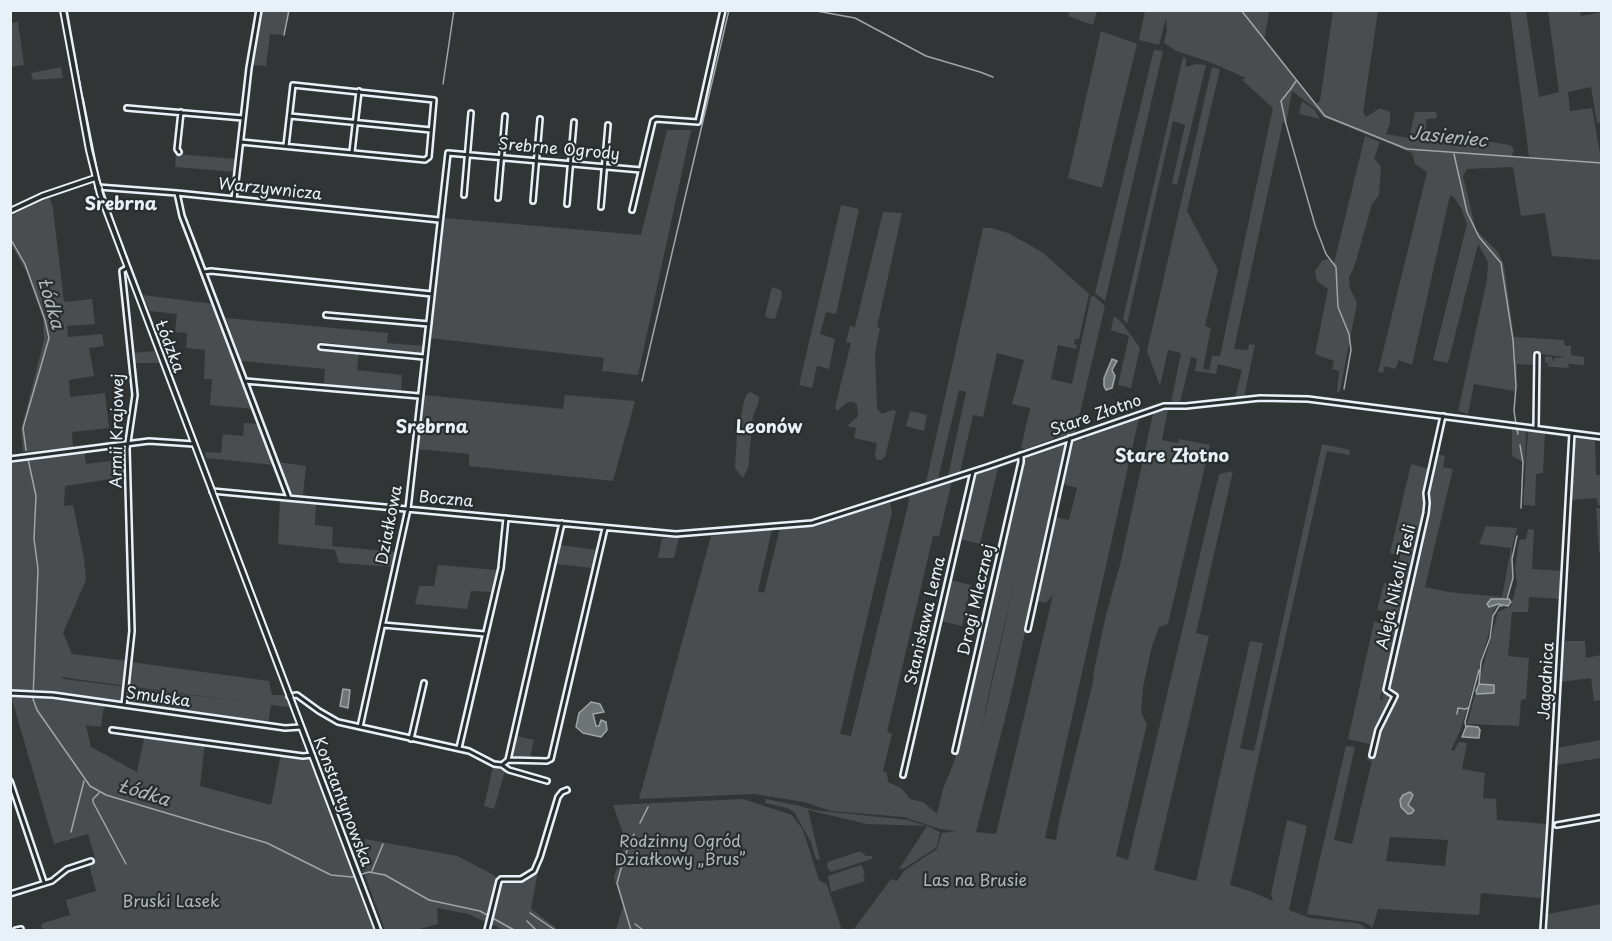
<!DOCTYPE html>
<meta charset="utf-8">
<style>
body{margin:0}
#map{position:relative;width:1612px;height:941px;overflow:hidden;background:#323536;font-family:"Playpen Sans",sans-serif}
canvas{display:block}
.frame{position:absolute;inset:0;border:12px solid #e8f1f8;pointer-events:none}
</style>
<div id="map">
<canvas width="1612" height="941"></canvas>
<div class="frame"></div>
</div>
<script>
const ctx = document.querySelector('canvas').getContext('2d');
ctx.lineJoin = 'round';
function fillPath(path, color) {
  ctx.fillStyle = color;
  ctx.fill(path, 'evenodd');
}
function shape(rows) {
  const path = new Path2D();
  for (const r of rows) {
    path.moveTo(r[0], r[1]);
    for (let i = 2; i < r.length; i += 2) path.lineTo(r[i], r[i + 1]);
  }
  return path;
}
function trace(path, color, width, dash) {
  ctx.strokeStyle = color;
  ctx.lineWidth = width;
  ctx.lineCap = dash ? 'butt' : 'round';
  ctx.setLineDash(dash || []);
  ctx.stroke(path);
}
function label(font, color, halo, rows, align = 'center') {
  ctx.font = font + ' "Playpen Sans",sans-serif';
  ctx.lineWidth = 4.5;
  ctx.setLineDash([]);
  ctx.textBaseline = 'middle';
  ctx.strokeStyle = halo;
  ctx.fillStyle = color;
  for (const [text, x, y, turn = 0] of rows) {
    ctx.save();
    ctx.translate(x, y);
    ctx.rotate((+turn || 0) * Math.PI / 180);
    ctx.textAlign = isNaN(turn) ? turn : align;
    if (halo) ctx.strokeText(text, 0, 0);
    ctx.fillText(text, 0, 0);
    ctx.restore();
  }
}
fillPath(shape([
 [262,10,288,11,283,35,270,34,266,66,252,65],
 [1070,11,1097,11,1093,25,1068,16],
 [1145,11,1266,11,1269,13,1264,40,1316,104,1320,101,1333,11,1378,11,1363,112,1366,117,1380,108,1390,112,1390,124,1386,134,1409,138,1415,112,1436,112,1437,118,1426,119,1426,139,1433,142,1444,139,1451,141,1454,146,1478,140,1510,145,1514,149,1512,156,1529,157,1510,11,1526,11,1539,97,1559,92,1548,11,1580,11,1581,16,1601,12,1601,122,1597,123,1591,87,1568,92,1570,111,1592,108,1601,159,1601,260,1552,256,1545,213,1521,216,1513,167,1467,169,1463,176,1476,230,1498,252,1504,265,1514,337,1564,340,1565,346,1571,346,1571,355,1584,357,1584,365,1568,364,1569,368,1539,366,1548,366,1548,362,1545,364,1545,356,1552,357,1553,362,1554,358,1566,357,1532,353,1534,365,1517,364,1516,394,1514,391,1474,384,1468,414,1458,411,1487,280,1488,262,1478,244,1448,363,1433,360,1467,224,1461,208,1454,197,1450,195,1412,365,1399,360,1395,369,1385,366,1383,373,1378,372,1427,172,1415,164,1412,153,1323,117,1316,109,1292,91,1286,124,1283,122,1234,349,1248,350,1249,344,1255,345,1244,397,1235,398,1242,370,1218,364,1216,374,1195,371,1197,359,1191,357,1180,403,1171,403,1181,353,1168,350,1160,386,1147,351,1212,67,1220,69,1187,211,1218,270,1205,326,1211,328,1203,369,1209,370,1212,356,1220,356,1273,108,1242,80,1246,78,1207,61,1176,51,1164,43,1167,31,1166,18,1159,45,1139,40],
 [18,22,24,65,11,67,11,23],
 [1101,31,1137,44,1102,188,1068,178],
 [1154,50,1163,51,1105,301,1095,293],
 [1183,57,1186,58,1186,67,1196,64,1206,65,1177,185,1172,183,1185,125,1173,121,1127,324,1123,319],
 [61,67,63,78,33,80,31,73],
 [1302,101,1315,110,1320,119,1299,114],
 [667,130,691,130,638,375,602,371,604,358,429,338,445,218,641,235],
 [1365,136,1380,142,1374,158,1381,167,1379,195,1372,204,1354,268,1349,277,1350,288,1357,303,1340,391,1337,393,1339,371,1332,369,1334,361,1315,354,1328,289,1317,281,1315,271,1322,261,1327,259,1334,263],
 [176,154,236,159,235,172,175,167],
 [49,195,53,209,64,302,92,299,95,324,67,326,68,337,102,334,104,346,89,348,94,376,69,380,70,397,105,393,109,428,72,432,73,447,23,452,21,430,44,340,43,318,26,271,11,244,11,216],
 [841,205,859,209,836,314,826,312,820,334,835,339,829,369,817,366,812,388,799,385],
 [883,212,902,213,877,327,880,328,875,353,877,409,882,414,892,410,896,411,885,457,881,460,876,459,875,454,877,443,854,438,856,428,847,426,858,416,857,405,854,402,848,402,837,411,835,407,851,343,846,342,850,326,855,327],
 [983,228,991,228,1008,233,1042,252,1089,294,1079,339,1075,339,1074,344,1077,345,1076,349,1058,345,1051,379,1072,384,1091,297,1094,296,1105,306,1075,434,1058,437,1054,436,1053,439,1025,449,1021,448,1030,408,1012,404,1024,360,997,353,983,417,973,415,960,472,948,476,966,392,959,390,938,479,926,482],
 [772,287,781,290,782,296,775,319,767,318,765,315],
 [143,295,214,304,241,382,253,409,210,405,212,379,204,379,205,350,186,348,187,333,175,332,177,314,150,311],
 [1114,316,1123,324,1140,348,1131,388,1118,385,1129,336,1111,330],
 [226,318,388,333,387,343,424,346,422,354,319,342,318,349,359,353,357,370,402,375,401,392,324,385,325,369,241,361],
 [154,351,159,363,134,363,133,353],
 [751,392,759,397,758,404,753,416,748,468,743,478,735,468,737,435,744,401,747,394],
 [424,395,563,409,565,395,635,401,613,481,469,466,469,454,417,449],
 [1168,409,1162,440,1178,443,1179,439,1210,445,1168,624,1159,627,1152,646,1143,687,1141,712,1147,724,1116,856,1128,860,1219,474,1233,471,1196,633,1209,636,1154,870,1196,881,1250,641,1263,643,1240,748,1254,751,1322,444,1350,450,1349,455,1327,451,1230,885,1250,891,1273,901,1271,894,1287,820,1307,826,1289,910,1310,918,1356,923,1362,925,1367,930,853,930,891,879,897,881,905,870,937,849,942,833,957,831,940,829,904,817,831,811,804,802,754,794,639,799,711,536,772,529,758,591,764,593,780,528,814,526,890,502,892,512,840,734,851,736,909,501,908,494,952,481,939,536,933,536,887,732,892,734,883,771,887,773,888,782,901,788,910,799,923,802,937,814,943,789,954,762,1024,458,1068,443,1009,703,976,832,996,834,1053,595,1046,603,1036,601,1055,517,1069,520,1077,488,1063,484,1073,441,1080,438,1084,440,1089,434,1139,418,1045,838,1056,840,1060,817,1093,682,1094,670,1106,615,1121,561,1153,413],
 [1015,579,1015,580,978,745,992,678],
 [910,411,927,415,924,431,906,426],
 [244,423,259,424,274,465,206,458,205,452,221,453,223,434,243,436],
 [1512,429,1526,431,1525,463,1512,456],
 [1528,431,1545,433,1543,473,1536,474,1535,506,1523,505],
 [1576,436,1595,438,1596,475,1601,475,1601,506,1598,505,1597,498,1570,500,1573,439],
 [84,451,86,464,126,459,124,477,65,486,64,506,73,505,84,558,86,580,63,633,72,654,128,661,126,674,127,677,126,686,61,677,64,679,126,687,122,703,41,691,11,690,10,464],
 [1437,454,1445,456,1443,467,1453,469,1425,587,1448,592,1502,597,1511,548,1479,544,1486,526,1517,528,1512,548,1512,582,1508,594,1494,610,1489,633,1461,729,1451,750,1454,751,1459,742,1467,743,1462,769,1485,773,1483,798,1496,799,1497,820,1547,824,1541,898,1481,893,1479,915,1378,909,1372,930,1371,926,1364,922,1307,914,1346,746,1355,747,1334,840,1352,844,1372,761,1367,760,1370,744,1348,739,1374,622,1397,627,1380,700,1382,700,1430,501,1429,493],
 [1390,837,1448,840,1445,866,1386,861],
 [278,462,306,466,303,495,290,494],
 [1411,464,1430,469,1423,500,1426,506,1400,615,1377,610,1384,583,1394,584,1400,556,1390,553],
 [998,468,980,544,959,539,969,499,971,496,970,495,974,475],
 [280,499,316,503,315,525,333,527,332,546,396,552,393,567,339,563,335,550,278,544],
 [1596,508,1601,508,1601,552,1599,552],
 [1528,529,1534,530,1532,569,1562,571,1560,599,1529,597,1528,612,1512,612,1508,656,1529,658,1526,699,1521,700,1519,726,1467,724,1498,612,1511,606,1517,583,1515,568,1519,540,1526,539],
 [662,538,679,538,674,558,658,558],
 [560,545,597,550,593,568,556,564],
 [438,565,497,570,492,592,471,591,467,609,415,604,419,586,434,586],
 [950,580,971,585,962,626,941,621],
 [1600,593,1601,593,1601,700,1594,701,1591,678,1560,682,1565,641,1585,641,1586,658,1601,655],
 [131,662,269,681,272,695,284,695,289,707,271,705,268,723,130,704,127,703,128,687,251,703,128,686],
 [11,696,37,696,104,705,101,727,86,725,91,747,137,772,145,734,205,743,200,786,271,805,281,754,311,759,374,930,60,930,59,929,47,930,41,927,43,923,70,915,66,900,96,891,88,860,95,858,88,834,54,844],
 [517,736,534,740,530,757,513,756],
 [1601,740,1601,758,1556,765,1557,748],
 [493,767,505,771,494,809,484,806],
 [743,799,792,815,803,830,819,880,827,885,842,930,616,930,623,906,614,877,626,842,613,805],
 [766,799,800,806,813,810,908,820,927,826,867,824,808,810,820,860,816,859,811,842,794,812,787,808,765,803],
 [927,826,940,832,937,847,905,868,899,869],
 [365,839,457,856,492,874,497,878,523,881,538,871,531,909,559,930,504,930,468,914,437,908,438,924,416,930,385,930,357,854,362,853],
 [857,852,861,852,866,856,872,856,872,859,831,872,827,867,828,862],
 [860,865,862,866,865,874,863,875,865,881,831,892,828,876],
 [1601,904,1601,930,1547,930,1548,914]
]), '#494d4f');
const water = shape([
 [1112,359,1117,361,1112,370,1115,376,1112,388,1106,390,1104,386,1104,378,1112,359],
 [1491,599,1509,599,1511,602,1508,606,1498,604,1489,607,1487,604,1491,599],
 [1479,684,1494,685,1494,693,1477,694,1476,691,1479,684],
 [343,689,350,690,348,708,340,706,343,689],
 [591,702,600,704,604,712,593,714,596,726,599,726,601,720,606,722,607,730,601,737,583,733,576,727,579,713,591,702],
 [1468,726,1478,727,1480,730,1479,738,1462,737,1466,727,1468,726],
 [1410,792,1413,795,1408,805,1414,810,1412,813,1408,814,1401,807,1400,800,1403,795,1410,792]
]);
fillPath(water, '#6e7376');
trace(water, '#9fa5aa', 1.5);
trace(shape([
 [811,10,855,18,926,56,980,72,993,77],
 [1241,10,1325,116,1407,149,1602,163],
 [284,35,289,10],
 [443,84,454,10],
 [1290,90,1296,81],
 [1289,91,1281,101,1286,124,1315,225,1326,254,1336,267,1338,307,1349,334,1351,350,1344,389],
 [1454,154,1467,212,1479,237,1501,263,1513,340,1516,386,1514,411,1516,424],
 [10,238,25,264,45,320,49,338,23,428,26,450],
 [642,381,729,10],
 [1517,429,1518,434],
 [1520,445,1523,463,1521,508],
 [28,459,36,496,34,539,38,569,33,699,37,710,90,786,106,795,267,843,331,875,352,877,369,872,385,875,429,900,480,911,514,930],
 [1507,599,1513,578,1512,559,1517,536],
 [1479,684,1481,662,1490,638,1493,616,1499,606,1502,606],
 [1457,714,1458,708,1465,709,1468,708],
 [1466,727,1465,722,1479,670],
 [99,793,93,799,93,802,126,864],
 [640,823,648,807],
 [71,832,84,781],
 [372,871,383,844],
 [530,913,555,930],
 [527,921,536,930],
 [635,924,643,930],
 [631,930,617,883,624,858,634,834]
]), '#9fa5aa', 1.5);
const street = shape([
 [127,108,243,118],
 [290,116,431,130],
 [241,142,425,160,429,157,434,100,293,85,286,146],
 [179,152,177,149,181,112],
 [352,152,359,91],
 [98,187,177,193,439,220],
 [177,193,182,216,192,242,289,498],
 [464,195,471,113],
 [498,198,505,116],
 [234,199,249,68,259,10],
 [533,201,540,119],
 [567,204,574,122],
 [601,207,608,125],
 [632,210,653,121,656,119,698,122,723,10],
 [204,272,211,271,432,294],
 [326,315,429,324],
 [321,347,424,357],
 [245,381,419,396],
 [1536,428,1537,355],
 [10,459,149,441,194,444],
 [212,491,676,534,812,523,987,467,1164,406,1186,406,1260,398,1308,399,1602,437],
 [383,625,485,634],
 [1028,629,1070,438],
 [10,693,53,695,285,728,301,727],
 [289,696,297,695,319,711,338,722,469,751,494,764,502,765,509,770,547,781],
 [124,705,132,631,127,449,135,395,122,271,127,268],
 [360,727,408,509,448,153,641,170],
 [112,730,303,756,312,755],
 [411,739,424,683],
 [459,748,501,568,506,518],
 [955,751,1021,462,1021,455],
 [1372,755,1378,730,1395,696,1386,690,1426,513,1427,503,1426,493,1443,416],
 [508,760,562,523],
 [502,765,508,760,547,761,551,759,605,528],
 [903,775,973,472],
 [10,781,44,882],
 [1557,825,1602,817],
 [10,894,52,881,67,869,91,861],
 [16,930,21,929],
 [487,930,499,881,501,879,521,879,534,871,540,857,558,797,562,792,567,790],
 [1543,930,1550,826,1572,433]
]);
const secondary = shape([
 [63,10,89,150,100,194,378,930],
 [10,211,42,196,95,178]
]);
trace(street, '#e8f1f8', 8);
trace(secondary, '#e8f1f8', 8);
trace(street, '#2a2d2e', 3);
trace(secondary, '#2a2d2e', 4);
trace(shape([
 [67,10,84,106],
 [83,98,99,179,126,256,382,930]
]), '#e8f1f8', 1.5);
label('16px', '#e8f1f8', '#2a2d2e', [
 ["Srebrne Ogrody",559,150,5],
 ["Warzywnicza",270,190,6],
 ["Łódzka",169,347,69],
 ["Stare Złotno",1096,416,-19],
 ["Armii Krajowej",118,431,-89],
 ["Boczna",446,500,5],
 ["Działkowa",390,525,-79],
 ["Aleja Nikoli Tesli",1397,587,-77],
 ["Drogi Mlecznej",977,600,-77],
 ["Stanisława Lema",926,621,-77],
 ["Jagodnica",1547,681,-87],
 ["Smulska",158,698,8],
 ["Konstantynowska",342,802,69]
]);
label('16px', '#b0b8bd', '#2a2d2e', [
 ["Rodzinny Ogród",680,843],
 ["Działkowy „Brus”",680,861],
 ["Las na Brusie",975,882],
 ["Bruski Lasek",171,903]
]);
label('italic 18px', '#b1b8be', '#2a2d2e', [
 ["Jasieniec",1448,138,6],
 ["Łódka",50,304,74],
 ["Łódka",144,794,17]
]);
label('bold 18px', '#e8f1f8', '#2a2d2e', [
 ["Srebrna",121,205],
 ["Srebrna",432,428],
 ["Leonów",769,428],
 ["Stare Złotno",1172,457]
]);
</script>
